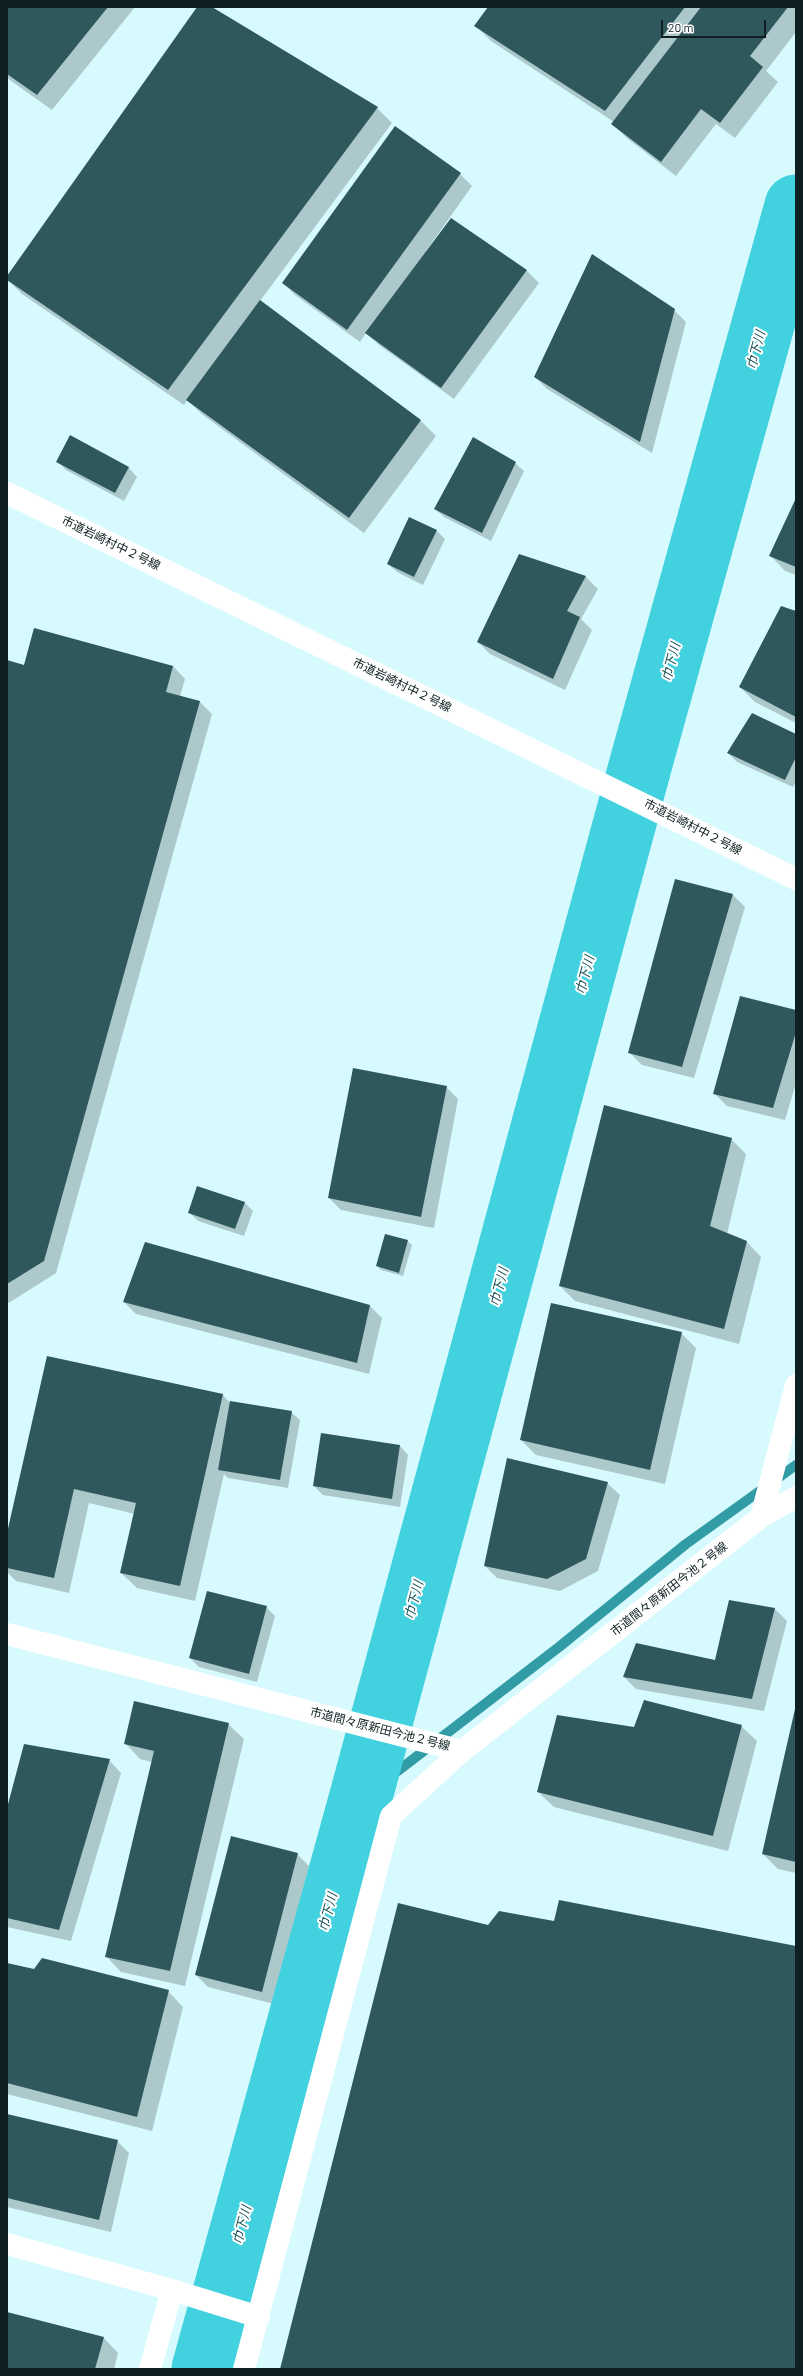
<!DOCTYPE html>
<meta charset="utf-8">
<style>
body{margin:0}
#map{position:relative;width:803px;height:2376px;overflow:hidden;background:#d7fafe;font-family:Barlow,sans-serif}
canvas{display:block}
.frame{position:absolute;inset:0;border:8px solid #0f2022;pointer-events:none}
.scale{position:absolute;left:661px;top:20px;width:105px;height:18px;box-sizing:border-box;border:2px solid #0f2022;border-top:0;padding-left:5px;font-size:12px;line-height:14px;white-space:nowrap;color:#0f2022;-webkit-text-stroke:3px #fff;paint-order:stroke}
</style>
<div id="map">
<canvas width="803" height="2376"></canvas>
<div class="frame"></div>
<div class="scale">20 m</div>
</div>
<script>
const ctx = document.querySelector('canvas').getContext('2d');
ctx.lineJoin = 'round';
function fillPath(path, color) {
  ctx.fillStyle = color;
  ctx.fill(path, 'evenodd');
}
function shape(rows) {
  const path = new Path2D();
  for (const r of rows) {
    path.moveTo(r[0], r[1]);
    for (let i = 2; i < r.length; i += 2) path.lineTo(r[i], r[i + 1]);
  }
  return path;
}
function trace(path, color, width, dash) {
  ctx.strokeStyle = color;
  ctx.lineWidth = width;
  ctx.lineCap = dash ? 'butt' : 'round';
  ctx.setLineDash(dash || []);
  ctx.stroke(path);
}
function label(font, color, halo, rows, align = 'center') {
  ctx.font = font + ' Barlow,"Noto Sans JP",sans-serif';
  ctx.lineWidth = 4;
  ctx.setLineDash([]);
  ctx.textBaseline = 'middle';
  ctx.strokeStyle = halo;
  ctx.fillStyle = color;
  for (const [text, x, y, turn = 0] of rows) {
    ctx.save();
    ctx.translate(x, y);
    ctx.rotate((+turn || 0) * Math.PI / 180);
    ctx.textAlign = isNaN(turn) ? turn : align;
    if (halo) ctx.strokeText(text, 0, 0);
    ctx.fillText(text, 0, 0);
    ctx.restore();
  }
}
fillPath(shape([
 [7,7,135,7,52,110,7,78],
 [199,7,210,7,377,108,392,123,260,301,421,421,436,436,364,533,203,415,187,400,184,405,22,294,7,279],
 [489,7,796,7,796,32,766,71,778,82,735,138,716,124,676,176,628,139,612,124,614,122,491,41,476,26],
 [460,174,472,186,426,251,427,252,451,220,527,271,539,283,454,399,379,345,366,333,360,342,295,295,283,283],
 [674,310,686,322,652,453,547,389,535,377],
 [71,437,129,468,137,477,124,501,66,470,58,462],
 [515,463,524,471,491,541,444,517,435,509],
 [796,500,796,575,785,571,770,555],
 [436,530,445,539,423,585,397,572,388,564],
 [519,555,586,577,598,589,581,619,592,630,565,690,490,654,478,642],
 [796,612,796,723,755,702,740,687],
 [35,629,173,666,185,679,180,696,200,702,212,714,56,1273,7,1304,7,661,24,666],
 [796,735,796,782,793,787,737,762,728,753],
 [676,880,733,895,745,907,694,1078,642,1065,629,1052],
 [796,1011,796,1083,785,1120,727,1106,714,1093],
 [446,1087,458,1099,434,1228,341,1210,329,1198],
 [731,1139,746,1154,727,1234,746,1241,761,1257,739,1344,575,1301,560,1286],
 [244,1202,253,1211,244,1236,198,1221,189,1212],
 [407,1241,412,1245,403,1276,381,1270,377,1266],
 [146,1243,370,1306,382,1318,369,1374,136,1314,124,1302],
 [681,1333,696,1348,665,1484,536,1455,521,1440],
 [47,1357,223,1395,230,1403,291,1412,300,1420,288,1488,228,1478,224,1474,195,1601,137,1588,121,1573,135,1514,89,1503,69,1593,16,1581,7,1572,7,1538],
 [400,1446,408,1455,400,1507,323,1495,314,1486],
 [607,1483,620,1495,598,1571,560,1591,497,1578,485,1566],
 [729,1602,775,1609,787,1621,764,1711,636,1689,624,1677,715,1661],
 [266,1607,275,1616,257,1682,199,1667,190,1658],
 [796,1711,796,1873,778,1869,763,1854],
 [228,1724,244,1739,185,1986,121,1972,106,1956,152,1762,140,1759,125,1743],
 [741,1726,757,1741,728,1851,554,1807,538,1792],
 [109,1760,121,1773,71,1941,7,1927,7,1812],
 [297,1854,309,1866,274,2004,208,1987,196,1975],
 [7,1964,34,1971,168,1991,183,2007,152,2131,7,2094],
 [7,2115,117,2141,129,2153,111,2232,7,2207],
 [7,2313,103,2337,118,2353,114,2369,7,2369]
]), '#0003');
trace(shape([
 [360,1800,559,1647,686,1544,796,1465]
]), '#329ca6', 10);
trace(shape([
 [203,2369,360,1800,641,763,796,206]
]), '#41d1df', 63);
fillPath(shape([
 [7,7,108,7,37,95,7,74],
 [197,7,212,7,378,107,168,390,7,280,7,276],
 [488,7,685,7,605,111,474,26],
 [701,7,788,7,750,56,763,67,720,123,701,109,661,162,611,124],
 [395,126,461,173,347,330,282,283],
 [451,218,527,270,441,388,365,333],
 [592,254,675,309,640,442,534,377],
 [260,300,421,420,349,518,186,400],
 [70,435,129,467,115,493,56,462],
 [473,437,516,462,482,533,434,509],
 [796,498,796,567,769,556],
 [409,517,437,530,414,577,387,564],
 [519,554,586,576,567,611,580,617,553,679,477,642],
 [781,606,796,611,796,717,739,687],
 [34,628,173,666,166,692,200,701,44,1261,7,1284,7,660,24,665],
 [752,713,796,734,796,757,785,780,727,753],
 [675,879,733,894,682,1067,628,1053],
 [740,996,796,1010,796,1032,773,1108,713,1094],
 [353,1068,447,1086,421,1217,328,1198],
 [604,1105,732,1138,710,1226,747,1241,724,1329,559,1286],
 [197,1186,245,1202,235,1229,188,1213],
 [385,1234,408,1240,399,1273,376,1266],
 [145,1242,370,1305,357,1363,123,1302],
 [551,1303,682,1332,650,1470,520,1440],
 [47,1356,223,1394,180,1586,120,1573,136,1503,74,1489,54,1578,7,1568,7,1533],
 [230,1401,292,1411,280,1480,218,1470],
 [321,1433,400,1445,392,1499,313,1486],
 [507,1458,608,1482,586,1559,547,1579,484,1566],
 [207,1591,267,1606,249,1674,189,1658],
 [729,1600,775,1608,752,1699,623,1677,636,1643,715,1660],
 [644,1700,742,1725,713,1836,537,1792,557,1715,634,1727],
 [134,1701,229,1723,170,1971,105,1957,154,1751,124,1744],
 [795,1709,796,1709,796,1862,762,1854],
 [24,1744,110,1759,59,1930,7,1918,7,1808],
 [231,1836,298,1853,262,1992,195,1975],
 [559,1900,796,1946,796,2369,280,2369,398,1903,488,1925,499,1911,554,1921],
 [42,1958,169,1990,137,2117,7,2083,7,1963,34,1969],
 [7,2114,118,2140,99,2220,7,2198],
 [7,2312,104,2337,95,2369,7,2369]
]), '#2f585d');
trace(shape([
 [761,1517,796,1385],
 [7,1634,462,1751,761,1517,796,1497],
 [7,2244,172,2290,259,2317],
 [150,2369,172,2290],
 [244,2369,391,1816,462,1751]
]), '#fff', 22);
trace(shape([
 [7,493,796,879]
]), '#fff', 22);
label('12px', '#0f2022', '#fff', [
 ["市道岩崎村中２号線",111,543,26],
 ["市道岩崎村中２号線",402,685,26],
 ["市道岩崎村中２号線",693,827,27],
 ["市道間々原新田今池２号線",669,1589,-38],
 ["市道間々原新田今池２号線",380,1729,14]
]);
label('italic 13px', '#18535a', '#fff', [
 ["巾下川",756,350,-75],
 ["巾下川",671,662,-75],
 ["巾下川",585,975,-75],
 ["巾下川",499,1287,-75],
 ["巾下川",414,1600,-75],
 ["巾下川",328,1912,-75],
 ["巾下川",242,2225,-75]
]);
</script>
